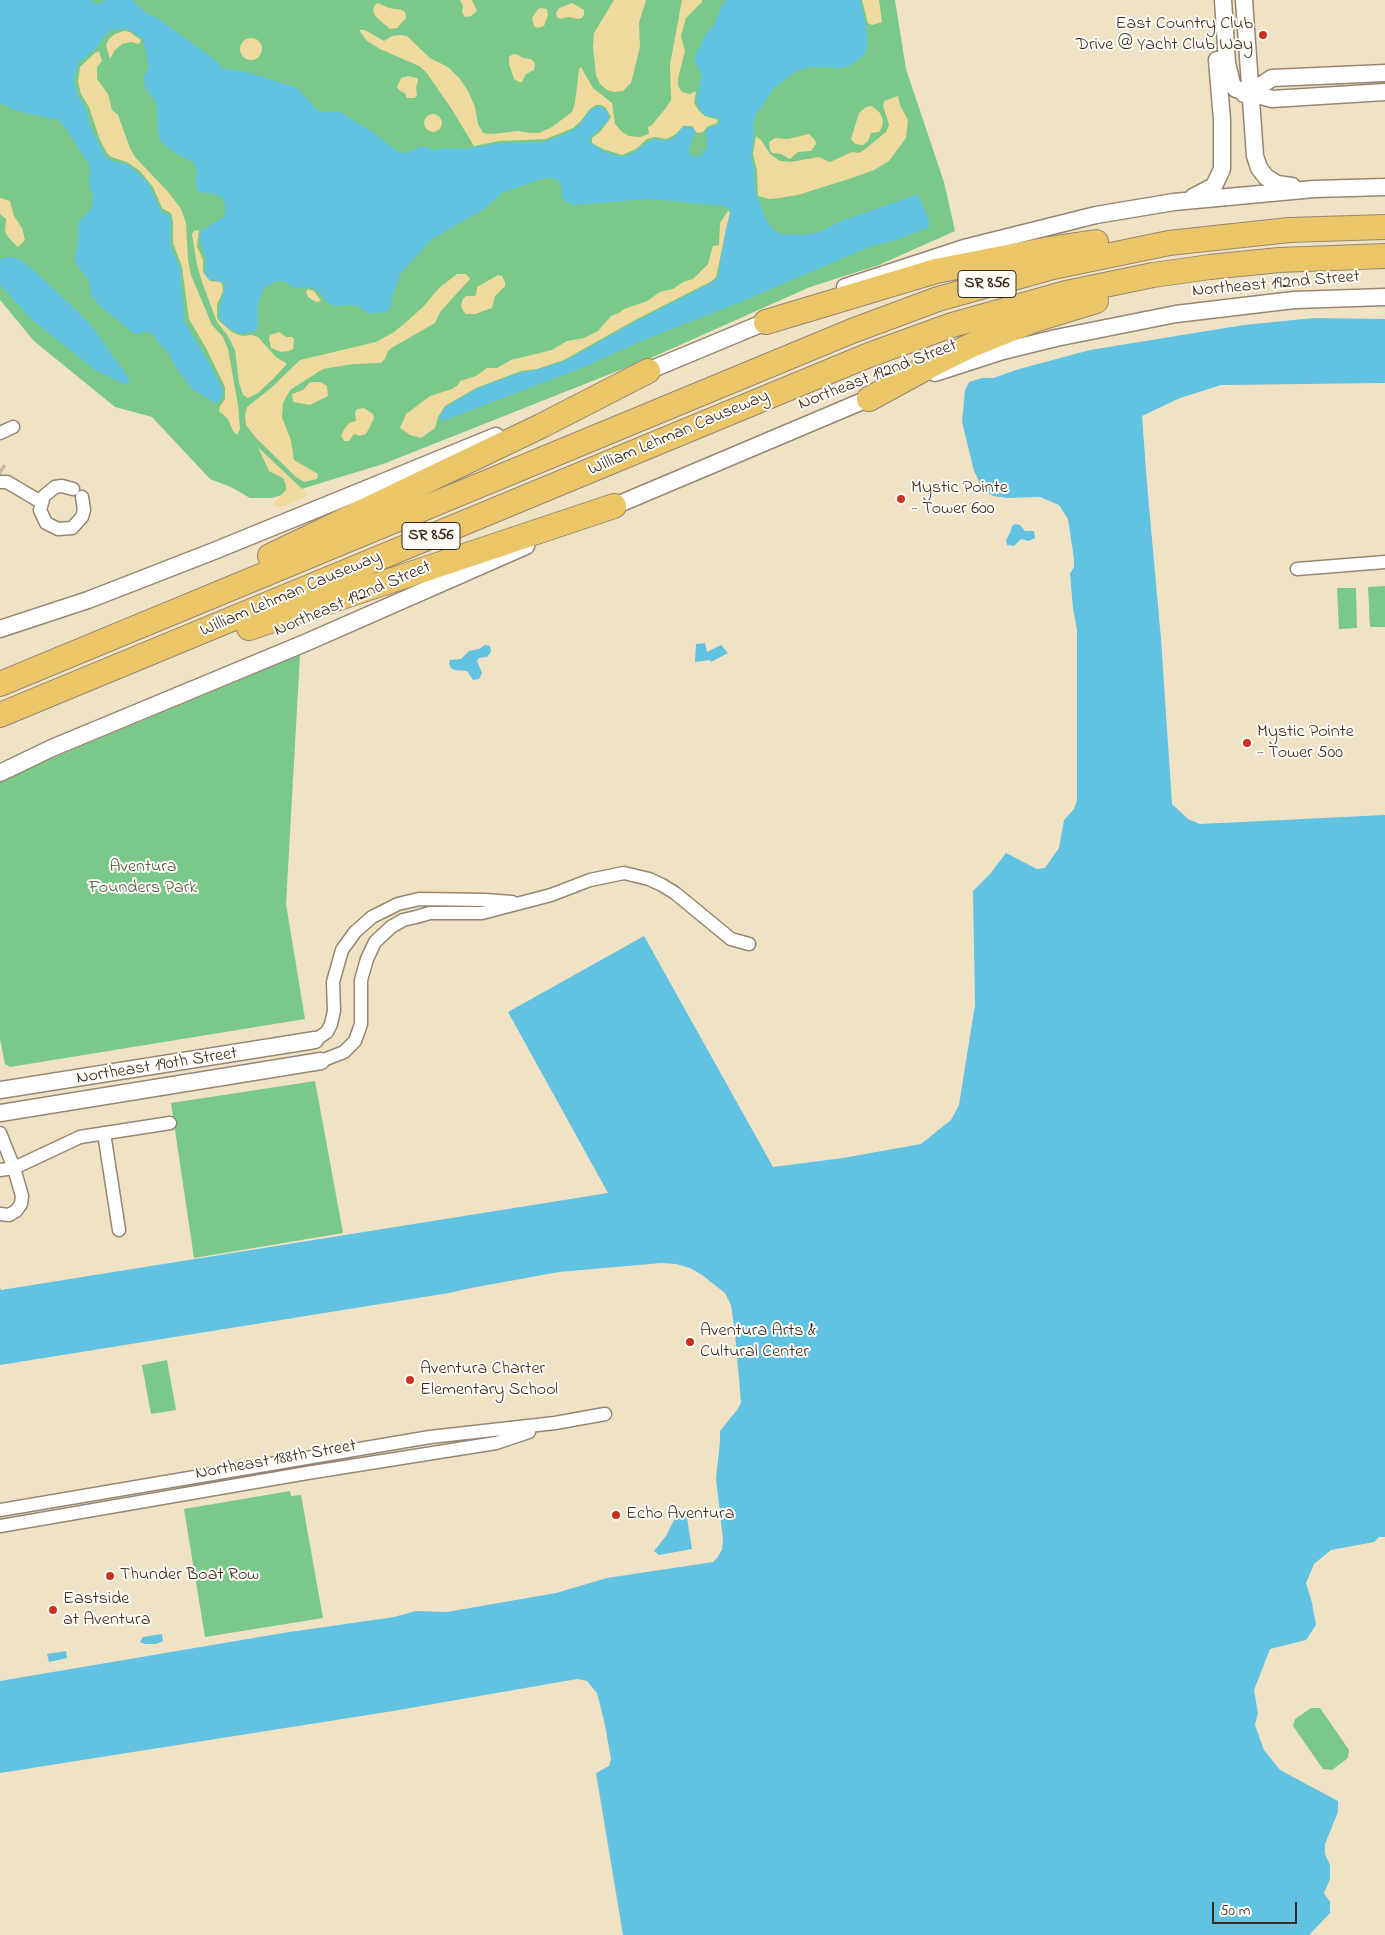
<!DOCTYPE html>
<style>
body{margin:0}
#map{position:relative;width:1385px;height:1935px;overflow:hidden;background:#f0e2c5;font-family:"Indie Flower",sans-serif}
canvas{display:block}
.scale{position:absolute;left:1212px;top:1902px;width:85px;height:22px;box-sizing:border-box;border:2px solid #3b2a1e;border-top:0;padding-left:6px;font-size:15px;line-height:18px;white-space:nowrap;color:#3b2a1e;-webkit-text-stroke:4px #fdfcf7;paint-order:stroke}
</style>
<div id="map">
<canvas width="1385" height="1935"></canvas>
<div class="scale">50 m</div>
</div>
<script>
const ctx = document.querySelector('canvas').getContext('2d');
ctx.lineJoin = 'round';
function fillPath(path, color) {
  ctx.fillStyle = color;
  ctx.fill(path, 'evenodd');
}
function shape(rows) {
  const path = new Path2D();
  for (const r of rows) {
    if (r.length === 3) {
      path.moveTo(r[0] + r[2], r[1]);
      path.arc(r[0], r[1], r[2], 0, 2 * Math.PI);
      continue;
    }
    path.moveTo(r[0], r[1]);
    for (let i = 2; i < r.length; i += 2) path.lineTo(r[i], r[i + 1]);
  }
  return path;
}
function trace(path, color, width, dash) {
  ctx.strokeStyle = color;
  ctx.lineWidth = width;
  ctx.lineCap = dash ? 'butt' : 'round';
  ctx.setLineDash(dash || []);
  ctx.stroke(path);
}
function label(font, color, halo, rows, align = 'center') {
  ctx.font = font + ' "Indie Flower",sans-serif';
  ctx.lineWidth = 4;
  ctx.setLineDash([]);
  ctx.textBaseline = 'middle';
  ctx.strokeStyle = halo;
  ctx.fillStyle = color;
  for (const [text, x, y, turn = 0] of rows) {
    ctx.save();
    ctx.translate(x, y);
    ctx.rotate((+turn || 0) * Math.PI / 180);
    ctx.textAlign = isNaN(turn) ? turn : align;
    if (halo) ctx.strokeText(text, 0, 0);
    ctx.fillText(text, 0, 0);
    ctx.restore();
  }
}
fillPath(shape([
 [0,0,895,0,906,69,944,182,955,231,879,265,810,287,653,357,383,464,272,498,250,498,231,487,210,479,152,417,115,407,34,341,0,300],
 [1385,586,1385,627,1370,627,1368,587],
 [1337,588,1356,588,1357,628,1339,629],
 [300,655,286,904,305,1019,10,1067,5,1064,0,1039,0,780],
 [315,1081,343,1233,194,1258,171,1103],
 [167,1360,176,1410,151,1414,142,1365],
 [290,1491,291,1496,301,1495,323,1618,205,1637,184,1509],
 [1311,1708,1320,1708,1349,1750,1348,1758,1332,1770,1323,1769,1293,1726,1295,1719]
]), '#7ac98a');
fillPath(shape([
 [460,0,472,0,477,11,471,16,465,17,462,12,463,6],
 [614,0,646,0,639,23,640,47,631,83,623,91,614,92,607,90,600,84,596,75,593,47,594,33],
 [682,0,702,0,702,2,686,18,681,36,685,51,678,78,678,86,682,92,690,94,696,91,694,103,699,111,705,116,718,120,717,123,707,127,703,132,697,133,692,126,683,126,676,134,667,139,655,137,647,139,636,149,622,155,603,149,592,143,592,138,600,132,611,117,606,108,601,105,596,105,590,109,580,122,573,128,546,139,499,141,474,146,451,108,426,72,419,66,380,49,367,41,359,30,365,30,384,41,392,36,400,35,407,36,430,58,448,67,460,79,468,91,475,107,478,124,483,133,493,134,518,131,531,133,539,133,552,127,572,112,575,103,579,69,581,67,593,88,612,103,615,124,622,132,629,136,640,137,649,134,648,127,652,125,665,109,671,100,670,65],
 [862,0,879,0,882,22,872,25,868,23],
 [378,3,389,8,402,10,405,12,406,18,397,28,390,29,375,16,373,10,375,5],
 [572,3,584,10,584,15,582,18,578,19,568,17,561,19,557,17,556,13,559,8],
 [541,8,547,9,548,15,544,26,538,28,534,26,532,18,538,9],
 [124,31,130,32,138,38,141,40,139,44,131,42,122,44,115,50,110,59,106,45,109,39,115,34],
 [251,49,11],
 [99,51,102,61,97,67,97,79,108,94,112,110,118,115,130,148,135,157,169,193,181,209,186,223,188,259,191,275,212,325,223,337,228,349,238,405,240,429,237,435,233,431,228,419,219,411,220,406,225,399,225,387,206,348,189,319,182,267,173,243,173,221,171,213,162,208,153,187,140,171,127,162,111,157,107,153,100,140,89,107,81,94,78,82,80,67,95,53],
 [513,54,518,55,523,58,531,59,535,63,534,70,526,74,522,82,519,82,514,79,509,64,509,57],
 [408,76,417,78,418,80,416,88,417,96,414,98,407,98,405,93,400,91,397,87,401,78],
 [898,96,900,105,908,120,906,138,889,161,874,170,855,177,798,195,779,198,769,199,758,196,757,170,753,154,756,136,761,140,770,154,780,161,790,162,819,157,830,162,852,152,859,153,864,150,886,132,889,125,883,106,884,101],
 [872,106,880,113,883,120,882,127,879,132,871,133,868,141,863,145,855,144,851,139,859,113,866,107],
 [433,123,9],
 [809,134,815,140,816,144,811,151,798,152,790,159,781,154,772,153,770,150,769,142,775,138,788,139],
 [0,198,10,201,14,216,22,228,25,240,18,247,8,237,5,231,6,219,0,214],
 [728,211,730,212,716,277,712,281,635,320,564,360,537,369,521,371,476,388,445,406,438,417,435,428,421,438,410,435,400,428,406,414,430,396,452,389,458,385,460,381,476,376,487,368,497,368,511,360,552,350,567,341,584,338,598,331,611,316,619,313,624,309,647,301,660,292,673,289,683,282,693,279,708,264,713,246,719,245,720,223],
 [199,230,197,246,203,260,203,272,210,281,219,282,222,284,223,291,217,305,217,318,220,322,232,332,242,336,251,335,258,337,276,357,286,363,286,365,273,379,258,393,248,398,243,395,239,383,235,350,228,336,217,322,203,285,197,265,192,234,194,231],
 [457,274,466,274,470,279,440,312,435,323,393,347,388,351,385,359,381,363,353,364,323,369,290,390,283,403,282,417,291,441,294,460,318,474,317,479,304,482,296,477,256,438,246,425,245,415,247,407,271,388,300,360,376,342,394,332,405,323,423,307,439,288],
 [498,275,502,276,505,282,505,286,495,296,492,308,475,314,466,314,463,311,461,306,463,299,466,296,474,296,476,295,477,287],
 [308,289,314,291,321,301,316,302,308,297,306,292],
 [279,332,286,337,292,337,294,339,293,349,289,351,281,352,271,348,269,339,270,335],
 [313,382,320,382,327,386,328,396,310,405,293,402,292,394,303,390,309,383],
 [364,408,373,414,374,418,366,434,360,436,354,434,349,441,344,441,341,435,345,428,349,423,356,421,355,413,357,409],
 [258,447,301,488,307,493,306,496,290,504,278,507,273,504,286,490,286,485,283,478,269,471]
]), '#eeda9e');
fillPath(shape([
 [0,0,91,0,96,4,102,3,104,0,132,0,148,14,156,17,215,60,222,68,255,74,297,88,319,112,340,112,374,133,398,152,407,153,420,147,429,147,432,150,447,148,465,149,500,143,543,142,568,133,579,126,587,114,593,108,598,107,604,108,607,112,609,120,590,138,589,142,604,152,623,157,635,152,647,142,655,139,666,141,674,138,683,127,690,127,694,129,695,133,689,148,690,154,694,157,701,155,707,148,706,132,708,128,718,125,720,121,717,117,704,115,696,102,702,76,695,61,695,56,707,32,712,28,720,11,721,6,727,0,860,0,866,25,868,46,864,55,851,65,842,68,808,67,795,72,775,87,757,113,753,122,754,135,751,157,754,169,755,189,759,202,765,218,774,231,782,234,800,235,817,233,841,221,916,195,919,197,929,221,929,227,896,240,869,247,736,304,646,339,582,368,440,422,440,415,446,407,476,389,516,374,536,370,565,361,635,322,711,283,718,277,726,228,731,212,729,209,723,206,649,199,574,205,566,202,562,197,561,184,556,179,544,178,502,193,484,209,432,239,401,273,392,297,391,308,385,312,369,314,358,306,352,305,335,306,329,304,317,290,310,287,295,288,283,281,274,282,264,288,258,303,258,328,253,332,242,334,228,328,219,319,220,306,225,286,222,281,210,280,206,276,205,272,206,258,200,242,200,235,202,230,225,216,225,203,221,197,215,194,199,192,195,185,197,173,194,163,169,149,160,140,158,131,157,104,145,87,144,77,149,67,143,39,128,29,110,30,95,49,78,63,74,79,77,94,86,109,90,126,105,156,109,160,128,165,147,181,162,213,169,215,171,222,170,245,180,268,184,321,208,361,220,384,223,392,222,397,218,402,215,403,192,389,179,372,166,350,160,345,152,333,146,332,134,334,99,305,91,295,89,280,79,268,75,260,75,253,78,245,78,222,91,209,93,198,89,183,90,166,65,127,58,120,16,111,0,103],
 [9,257,17,258,30,267,75,309,90,324,130,380,126,384,119,382,95,370,31,319,0,285,0,259],
 [1314,318,1385,319,1385,383,1221,385,1180,398,1142,416,1147,484,1161,639,1172,804,1188,819,1200,824,1385,815,1385,1537,1379,1537,1374,1542,1331,1550,1314,1564,1306,1583,1312,1603,1316,1625,1306,1640,1270,1649,1254,1690,1258,1713,1255,1725,1264,1750,1280,1770,1338,1801,1338,1812,1325,1844,1325,1854,1330,1865,1330,1879,1324,1893,1330,1902,1330,1913,1309,1935,623,1935,596,1773,609,1766,611,1759,605,1725,597,1693,587,1681,577,1679,393,1711,0,1773,0,1681,283,1633,394,1617,416,1611,447,1612,556,1593,607,1578,713,1562,717,1558,722,1550,723,1539,716,1479,720,1441,720,1431,737,1410,741,1403,735,1333,731,1305,725,1293,702,1275,690,1268,676,1264,661,1263,559,1272,471,1288,449,1293,0,1365,0,1287,1,1290,608,1193,508,1012,644,936,773,1167,843,1158,921,1144,951,1120,959,1105,975,1005,973,891,990,874,1006,853,1037,869,1045,868,1059,848,1064,820,1074,809,1077,800,1077,630,1073,608,1070,574,1074,567,1074,559,1068,519,1059,505,1040,497,1007,498,993,496,984,491,974,471,962,422,965,390,969,382,982,378,993,378,1019,369,1090,350,1244,325],
 [1015,524,1020,525,1025,531,1034,531,1035,538,1029,541,1021,539,1014,546,1007,545,1006,540,1010,533,1012,526],
 [705,643,707,652,721,645,728,653,711,662,710,660,695,662,696,644],
 [485,645,490,646,491,652,487,657,479,658,477,661,482,673,479,679,473,680,467,671,455,670,451,668,449,664,450,660,461,659,469,651,479,649],
 [679,1510,686,1512,692,1549,659,1555,654,1551,666,1536],
 [162,1634,163,1641,156,1644,145,1644,140,1642,143,1637],
 [66,1651,67,1658,49,1662,47,1654]
]), '#62c2e1');
trace(shape([
 [0,469,3,471]
]), '#ccbda4', 12, [12, 6]);
const minor = shape([
 [0,433,13,427],
 [0,482,7,482,41,502],
 [73,489,62,486,55,487,44,496,40,510,46,523,58,529,72,528,82,517,84,510,82,497],
 [1297,569,1385,562],
 [315,1040,327,1032,331,1024,334,1011,333,982,342,950,355,932,372,917,398,904,419,899,485,900,512,902],
 [321,1061,344,1052,355,1041,361,1024,361,980,367,959,375,942,391,927,403,920,416,917,430,913,482,913,551,895,590,880,624,873,649,879,662,885,675,893,731,939,749,944],
 [0,1133,14,1168,22,1196,21,1204,16,1211,9,1215,0,1214],
 [104,1133,119,1230],
 [0,1170,14,1168,80,1137,170,1123],
 [0,1510,430,1437,555,1423,605,1414],
 [0,1526,307,1473,496,1443,529,1432]
]);
const tertiary = shape([
 [1223,0,1227,63,1232,84,1236,89,1272,99,1385,92],
 [1244,0,1255,156,1259,168,1266,177,1277,184,1292,186],
 [1244,94,1251,92,1272,78,1385,73],
 [1193,197,1214,186,1222,169,1222,120,1217,60],
 [845,287,964,248,1096,215,1174,202,1314,189,1385,187],
 [935,373,1003,351,1056,338,1176,314,1294,300,1385,297],
 [638,375,775,318],
 [605,510,877,395],
 [0,629,88,600,214,551,496,436],
 [0,773,52,748,305,643,526,546],
 [0,1090,315,1040],
 [0,1113,321,1061]
]);
const motorway = shape([
 [766,322,936,271,1049,249,1096,242],
 [869,399,935,363,976,343,1034,320,1096,301],
 [270,556,541,426,648,371],
 [249,628,614,506],
 [0,684,852,331,938,299,1053,267,1169,243,1289,230,1385,227],
 [0,715,869,355,952,325,1066,293,1153,275,1210,267,1279,260,1385,256]
]);
trace(minor, '#968672', 15);
trace(tertiary, '#968672', 19);
trace(motorway, '#968672', 26);
trace(minor, '#fff', 12);
trace(tertiary, '#fff', 16);
trace(motorway, '#ebc669', 24);
for (const [x, y, r, color] of [
 [1263,35,5,"#c8321e"],
 [901,499,5,"#c8321e"],
 [1247,743,5,"#c8321e"],
 [690,1342,5,"#c8321e"],
 [410,1380,5,"#c8321e"],
 [616,1515,5,"#c8321e"],
 [110,1576,5,"#c8321e"],
 [53,1610,5,"#c8321e"]
]) {
  const dot = new Path2D();
  dot.arc(x, y, r, 0, 2 * Math.PI);
  ctx.fillStyle = color;
  ctx.fill(dot);
  trace(dot, '#fdfcf7', 2);
}
for (const [x, y, w] of [
 [987,284,58],
 [431,536,58]
]) {
  const box = new Path2D();
  box.roundRect(x - w / 2, y - 13.5, w, 27, 4);
  ctx.fillStyle = '#fdfcf7';
  ctx.fill(box);
  trace(box, '#3b2a1e', 1);
}
label('bold 16px', '#3b2a1e', null, [
 ["SR 856",987,284],
 ["SR 856",431,536]
]);
label('18px', '#3b2a1e', '#fdfcf7', [
 ["East Country Club",1253,25,"right"],
 ["Drive @ Yacht Club Way",1253,46,"right"],
 ["Mystic Pointe",911,489],
 ["- Tower 600",911,510],
 ["Mystic Pointe",1257,733],
 ["- Tower 500",1257,754],
 ["Aventura Arts &",700,1332],
 ["Cultural Center",700,1353],
 ["Aventura Charter",420,1370],
 ["Elementary School",420,1391],
 ["Echo Aventura",626,1515],
 ["Thunder Boat Row",120,1576],
 ["Eastside",63,1600],
 ["at Aventura",63,1621]
], 'left');
label('18px', '#3b2a1e', '#fdfcf7', [
 ["Northeast 192nd Street",1276,285,-5],
 ["Northeast 192nd Street",878,376,-21],
 ["William Lehman Causeway",679,434,-23],
 ["William Lehman Causeway",291,595,-23],
 ["Northeast 192nd Street",353,600,-23],
 ["Northeast 190th Street",157,1067,-9],
 ["Northeast 188th Street",276,1461,-10]
]);
label('18px', '#4e5a3e', '#fdfcf7', [
 ["Aventura",143,868],
 ["Founders Park",143,889]
]);
</script>
